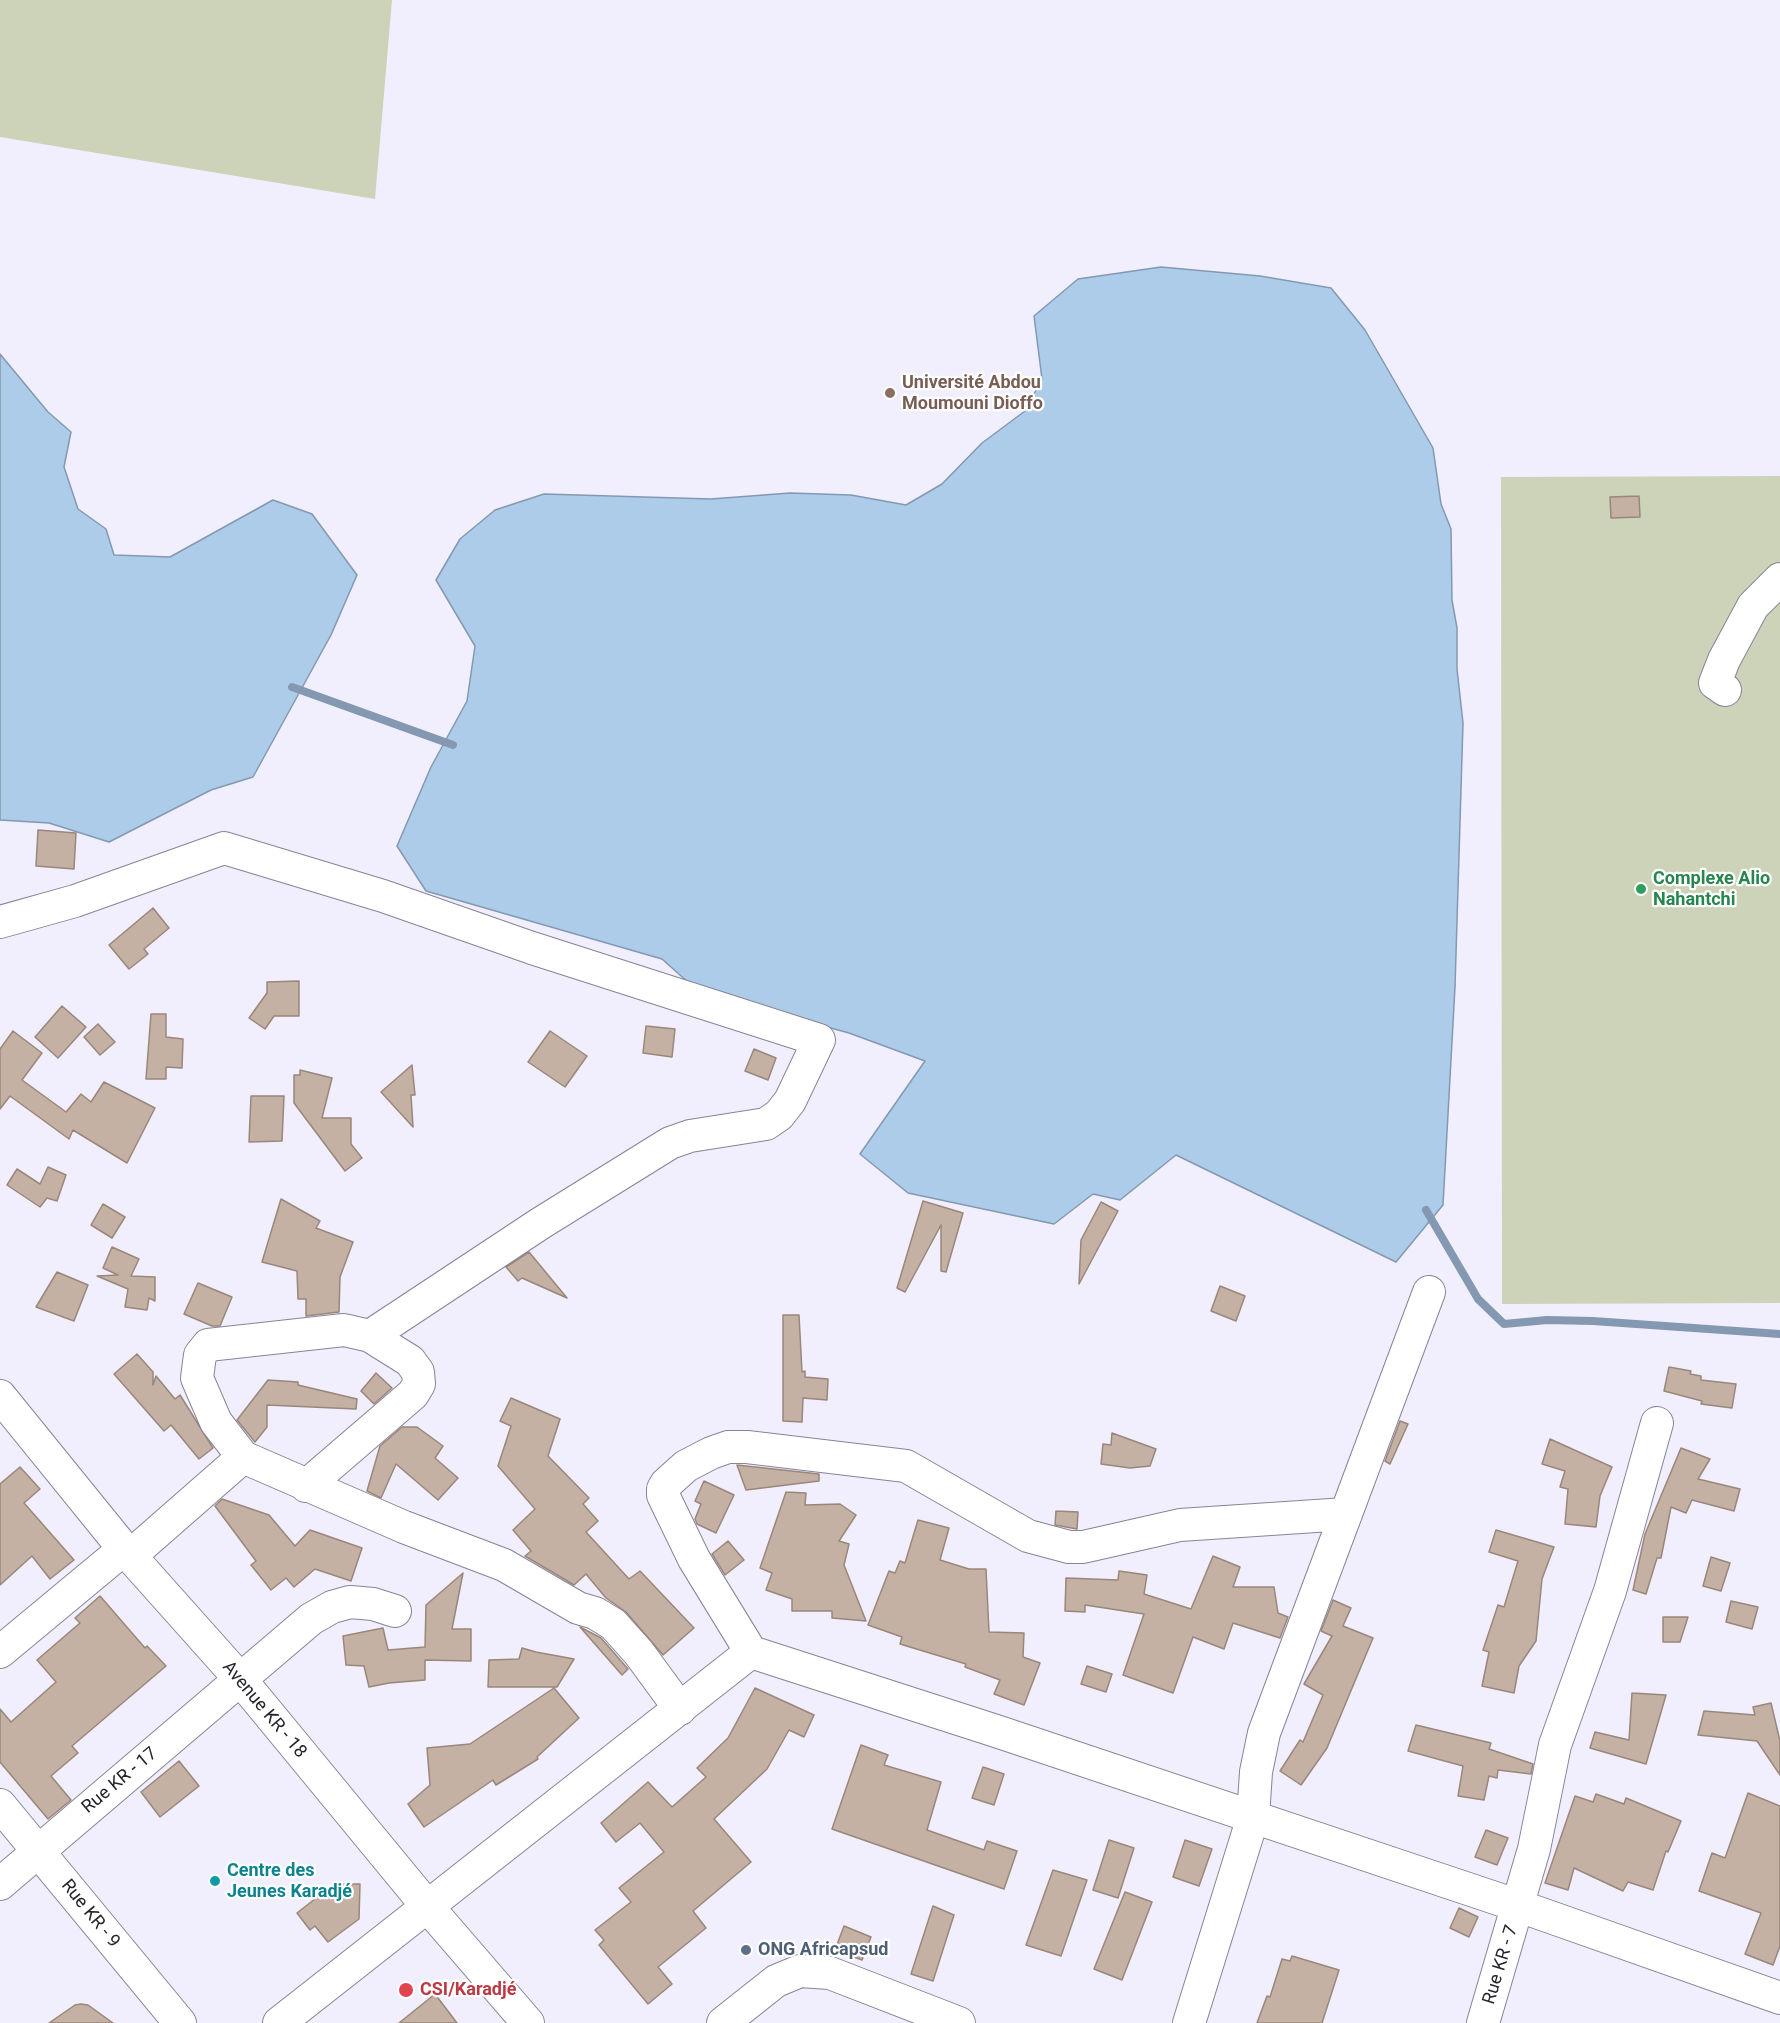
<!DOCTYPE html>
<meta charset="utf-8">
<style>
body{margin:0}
canvas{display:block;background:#f1eefe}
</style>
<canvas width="1780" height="2023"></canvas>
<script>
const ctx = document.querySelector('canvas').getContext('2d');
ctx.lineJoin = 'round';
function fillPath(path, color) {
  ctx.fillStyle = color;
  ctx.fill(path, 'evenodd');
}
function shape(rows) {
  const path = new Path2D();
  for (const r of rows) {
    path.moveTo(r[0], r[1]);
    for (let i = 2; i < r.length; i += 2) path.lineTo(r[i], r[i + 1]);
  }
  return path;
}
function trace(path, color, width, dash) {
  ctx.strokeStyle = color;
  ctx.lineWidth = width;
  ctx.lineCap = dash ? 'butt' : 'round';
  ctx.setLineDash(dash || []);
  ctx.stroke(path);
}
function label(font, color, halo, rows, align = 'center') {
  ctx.font = font + ' Roboto,sans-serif';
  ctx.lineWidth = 4.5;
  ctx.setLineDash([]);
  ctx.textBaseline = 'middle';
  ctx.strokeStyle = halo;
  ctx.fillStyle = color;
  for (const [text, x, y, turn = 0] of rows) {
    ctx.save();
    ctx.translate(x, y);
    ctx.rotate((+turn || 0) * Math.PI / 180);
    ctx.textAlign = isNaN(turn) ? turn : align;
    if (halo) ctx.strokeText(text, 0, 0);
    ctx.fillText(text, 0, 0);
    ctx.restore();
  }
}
fillPath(shape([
 [0,0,392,0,375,199,0,137],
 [1780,476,1780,1303,1502,1304,1501,477]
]), '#cdd3b8');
const water = shape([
 [1161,267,1260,276,1331,288,1365,330,1433,448,1441,504,1451,529,1452,600,1457,628,1457,669,1463,723,1455,987,1443,1205,1396,1262,1176,1155,1120,1200,1093,1194,1054,1224,908,1193,860,1154,925,1061,849,1033,699,992,662,959,426,891,397,846,431,767,467,701,475,646,436,580,460,539,495,510,544,494,711,499,790,493,851,495,906,505,942,484,982,443,1025,411,1042,379,1034,316,1078,279,1161,267],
 [0,354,48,412,71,432,64,467,78,509,106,529,114,555,170,557,273,500,312,514,357,575,331,635,253,777,211,790,109,842,49,823,0,820,0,354]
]);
fillPath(water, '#acccea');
trace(water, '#8499b1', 1.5);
trace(shape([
 [292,687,453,745],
 [1426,1210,1478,1299,1504,1324,1547,1320,1593,1321,1780,1334]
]), '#8499b1', 8);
const building = shape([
 [1639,496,1640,517,1611,518,1610,497,1639,496],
 [38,830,76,833,74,869,36,866,38,830],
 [153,908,169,928,144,949,148,954,129,969,109,945,153,908],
 [299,981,299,1016,274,1016,265,1029,249,1018,267,993,267,982,299,981],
 [62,1006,86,1027,58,1058,35,1037,62,1006],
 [151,1014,166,1014,166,1037,183,1039,182,1068,166,1067,166,1079,146,1079,151,1014],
 [98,1024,115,1042,100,1055,84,1037,98,1024],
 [646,1026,675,1029,672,1057,643,1053,646,1026],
 [13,1031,42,1053,22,1080,66,1112,81,1094,91,1102,104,1082,155,1108,127,1163,73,1130,69,1139,10,1096,0,1109,0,1049,13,1031],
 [550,1031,587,1056,565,1087,528,1062,550,1031],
 [754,1049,776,1058,768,1080,745,1071,754,1049],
 [412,1065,415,1095,411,1095,413,1127,381,1092,412,1065],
 [300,1070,332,1078,322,1118,351,1118,351,1144,362,1158,345,1171,294,1103,294,1075,300,1075,300,1070],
 [251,1096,284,1096,282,1141,249,1142,251,1096],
 [48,1167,66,1175,57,1201,47,1198,40,1207,7,1185,17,1169,40,1184,48,1167],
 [281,1199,320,1221,316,1228,353,1242,340,1277,339,1312,306,1316,306,1299,298,1299,297,1271,262,1262,281,1199],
 [923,1201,963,1213,946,1272,941,1271,941,1225,905,1292,897,1288,923,1201],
 [1101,1202,1118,1211,1079,1284,1081,1240,1101,1202],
 [103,1204,125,1217,112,1238,91,1225,103,1204],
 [112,1247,139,1259,131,1276,155,1277,155,1301,149,1298,147,1310,125,1307,128,1289,97,1276,118,1275,103,1268,112,1247],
 [529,1252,567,1298,522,1278,518,1281,506,1267,529,1252],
 [57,1272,88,1285,74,1321,36,1307,57,1272],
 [198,1283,232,1297,220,1326,212,1326,184,1314,198,1283],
 [1220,1286,1245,1296,1236,1321,1211,1311,1220,1286],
 [783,1315,799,1315,802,1372,805,1371,805,1377,828,1379,827,1400,803,1398,802,1422,783,1421,783,1315],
 [137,1354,153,1372,153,1385,156,1376,175,1399,180,1395,213,1448,199,1459,171,1425,164,1431,114,1374,137,1354],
 [1669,1367,1691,1371,1690,1374,1701,1376,1701,1380,1736,1384,1732,1408,1701,1404,1702,1401,1664,1391,1669,1367],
 [376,1373,392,1388,374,1404,361,1391,376,1373],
 [268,1380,298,1382,298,1385,357,1399,356,1409,267,1405,267,1427,255,1442,237,1420,268,1380],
 [511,1398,560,1419,548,1456,589,1498,583,1504,598,1521,586,1532,629,1579,640,1571,694,1628,663,1655,626,1612,606,1598,586,1574,574,1585,525,1556,531,1551,513,1530,535,1509,498,1466,511,1426,500,1421,511,1398],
 [1400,1421,1408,1424,1390,1464,1385,1461,1400,1421],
 [402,1427,417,1427,443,1446,435,1458,458,1478,438,1500,396,1464,381,1498,367,1491,380,1446,402,1427],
 [1112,1433,1156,1449,1150,1466,1130,1468,1101,1464,1103,1444,1111,1445,1112,1433],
 [1550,1439,1612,1467,1600,1496,1596,1527,1565,1524,1568,1489,1560,1487,1565,1471,1542,1464,1550,1439],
 [1681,1448,1710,1459,1698,1479,1740,1489,1734,1511,1692,1500,1686,1513,1671,1507,1661,1558,1657,1558,1646,1594,1633,1590,1645,1534,1681,1448],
 [737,1465,819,1474,819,1481,746,1490,737,1465],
 [20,1467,40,1489,24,1503,74,1560,50,1579,32,1556,0,1585,0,1484,20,1467],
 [704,1481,734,1495,716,1533,697,1524,695,1519,701,1504,695,1501,704,1481],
 [786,1492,806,1493,805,1505,840,1504,856,1515,839,1541,849,1544,844,1565,866,1621,832,1618,832,1611,792,1611,792,1599,766,1590,772,1573,760,1568,786,1492],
 [222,1499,269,1515,295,1546,310,1530,362,1548,351,1581,315,1569,294,1587,286,1578,271,1590,251,1565,256,1561,215,1506,222,1499],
 [1056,1511,1078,1512,1077,1529,1055,1525,1056,1511],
 [918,1520,949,1528,940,1560,969,1569,986,1569,989,1632,1024,1633,1023,1657,1040,1663,1024,1705,994,1694,1000,1680,965,1667,966,1664,900,1644,902,1637,868,1625,889,1571,895,1573,900,1561,905,1563,918,1520],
 [1496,1530,1554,1547,1542,1579,1536,1641,1519,1666,1514,1693,1482,1686,1489,1652,1483,1650,1498,1605,1504,1607,1518,1561,1489,1552,1496,1530],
 [728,1541,744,1560,725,1575,712,1554,728,1541],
 [1213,1556,1240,1567,1233,1587,1274,1587,1278,1613,1288,1617,1280,1638,1233,1623,1224,1649,1193,1637,1173,1693,1123,1675,1144,1614,1085,1605,1085,1612,1065,1611,1066,1578,1118,1580,1119,1571,1147,1575,1144,1594,1191,1609,1213,1556],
 [1711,1557,1730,1563,1721,1591,1703,1586,1711,1557],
 [463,1573,452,1629,471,1629,471,1661,425,1660,425,1680,389,1683,369,1687,364,1666,346,1665,343,1636,383,1628,388,1650,425,1647,426,1605,463,1573],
 [100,1596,145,1648,147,1646,166,1666,72,1746,78,1753,51,1776,71,1800,48,1819,0,1762,0,1709,11,1722,56,1682,37,1660,80,1623,75,1618,100,1596],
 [1333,1600,1351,1608,1343,1626,1373,1638,1327,1748,1301,1785,1280,1771,1300,1740,1303,1742,1323,1695,1304,1684,1332,1636,1321,1631,1333,1600],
 [1731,1601,1758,1607,1752,1629,1726,1622,1731,1601],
 [1663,1617,1688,1617,1680,1642,1663,1642,1663,1617],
 [580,1627,601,1638,628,1669,622,1675,580,1627],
 [522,1648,536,1652,574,1659,557,1687,488,1687,489,1660,519,1659,522,1648],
 [1087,1666,1112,1674,1106,1692,1081,1684,1087,1666],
 [554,1688,579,1718,537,1757,538,1759,496,1785,493,1780,424,1827,408,1804,430,1785,427,1748,470,1744,554,1688],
 [755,1688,814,1715,804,1737,789,1730,767,1769,714,1819,751,1862,693,1911,706,1928,658,1967,672,1984,648,2004,599,1945,604,1940,595,1930,631,1902,619,1888,664,1852,640,1823,616,1842,601,1823,648,1782,672,1807,706,1777,697,1768,728,1738,755,1688],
 [1632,1693,1666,1695,1646,1764,1590,1748,1595,1732,1629,1740,1632,1693],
 [1771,1703,1780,1741,1780,1775,1757,1741,1698,1735,1704,1711,1755,1715,1753,1707,1771,1703],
 [1416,1725,1491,1743,1489,1749,1533,1764,1531,1774,1498,1770,1497,1778,1489,1776,1484,1800,1458,1796,1463,1766,1408,1751,1416,1725],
 [861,1745,888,1755,884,1765,941,1782,927,1830,984,1850,987,1841,1017,1851,1004,1889,832,1829,861,1745],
 [179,1761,199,1786,160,1817,141,1792,179,1761],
 [983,1767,1004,1774,994,1805,972,1798,983,1767],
 [1748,1793,1780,1806,1780,1946,1773,1965,1745,1954,1761,1913,1699,1891,1712,1853,1725,1858,1748,1793],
 [1596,1794,1624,1804,1626,1798,1681,1821,1668,1852,1666,1851,1653,1890,1628,1882,1623,1891,1574,1868,1568,1890,1545,1883,1575,1796,1593,1802,1596,1794],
 [1486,1830,1508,1838,1497,1865,1475,1857,1486,1830],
 [1109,1840,1134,1848,1118,1898,1093,1890,1109,1840],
 [1185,1840,1212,1849,1199,1886,1173,1877,1185,1840],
 [1053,1870,1087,1880,1061,1956,1026,1945,1053,1870],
 [334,1884,360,1884,359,1919,328,1942,315,1926,310,1930,297,1913,334,1884],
 [1125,1892,1152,1902,1122,1980,1094,1969,1125,1892],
 [933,1906,954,1915,933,1981,911,1974,933,1906],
 [1459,1908,1478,1917,1469,1937,1450,1928,1459,1908],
 [844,1926,871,1937,862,1960,835,1950,844,1926],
 [1292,1956,1339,1970,1322,2023,1257,2023,1267,1996,1270,1997,1282,1959,1290,1961,1292,1956],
 [435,1994,457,2023,399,2023,435,1994],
 [81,2004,88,2005,113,2023,49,2023,75,2005,81,2004]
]);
fillPath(building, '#c4b1a4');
trace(building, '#99877b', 1.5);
const minor = shape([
 [1725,690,1715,683,1724,660,1753,606,1780,579],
 [0,922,75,901,224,848,383,896,532,948,819,1040,790,1101,779,1115,766,1124,690,1136,670,1143,541,1223,370,1336],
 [0,1396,124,1549,240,1679,427,1906,528,2023],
 [243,1457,216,1422,197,1378,200,1355,208,1345,344,1330,370,1336,410,1361,418,1372,419,1384,413,1394,306,1486],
 [1346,1514,1180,1525,1083,1547,1069,1547,1028,1536,906,1466,747,1447,728,1447,711,1453,686,1466,666,1484,663,1489,663,1495,694,1559,751,1652,999,1732,1519,1906,1780,1998],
 [130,1556,243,1457,404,1527,504,1565,578,1608,595,1613,613,1624,639,1653,680,1709],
 [0,1652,124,1549],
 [0,1805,180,2023],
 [0,1884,311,1619,332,1607,350,1602,373,1604,395,1611],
 [279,2023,751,1652],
 [723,2023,776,1981,800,1971,830,1973,959,2023],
 [1189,2023,1253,1817,1256,1772,1264,1733,1429,1292],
 [1483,2023,1534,1849,1555,1745,1610,1591,1657,1423]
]);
trace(minor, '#878497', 34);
trace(minor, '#fff', 32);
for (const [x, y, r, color] of [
 [890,393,6,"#8d6e63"],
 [1641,889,6,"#2e9e5b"],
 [215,1881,6,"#0f9aa8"],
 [746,1950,6,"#5c6f8a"],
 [406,1990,8,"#e0444e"]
]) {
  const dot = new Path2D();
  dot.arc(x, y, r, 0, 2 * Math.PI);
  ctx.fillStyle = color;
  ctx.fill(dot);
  trace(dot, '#fff', 2);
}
label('bold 18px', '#785e54', '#fff', [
 ["Université Abdou",902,383],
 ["Moumouni Dioffo",902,404]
], 'left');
label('bold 18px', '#27864d', '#fff', [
 ["Complexe Alio",1653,879],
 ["Nahantchi",1653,900]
], 'left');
label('18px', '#25232b', '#fff', [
 ["Avenue KR - 18",264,1710,50],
 ["Rue KR - 17",120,1781,-40],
 ["Rue KR - 9",90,1914,51],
 ["Rue KR - 7",1501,1965,-73]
]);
label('bold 18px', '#0d838f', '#fff', [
 ["Centre des",227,1871],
 ["Jeunes Karadjé",227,1892]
], 'left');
label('bold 18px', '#4e5e75', '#fff', [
 ["ONG Africapsud",758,1950]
], 'left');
label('bold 18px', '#be3a42', '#fff', [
 ["CSI/Karadjé",420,1990]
], 'left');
</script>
